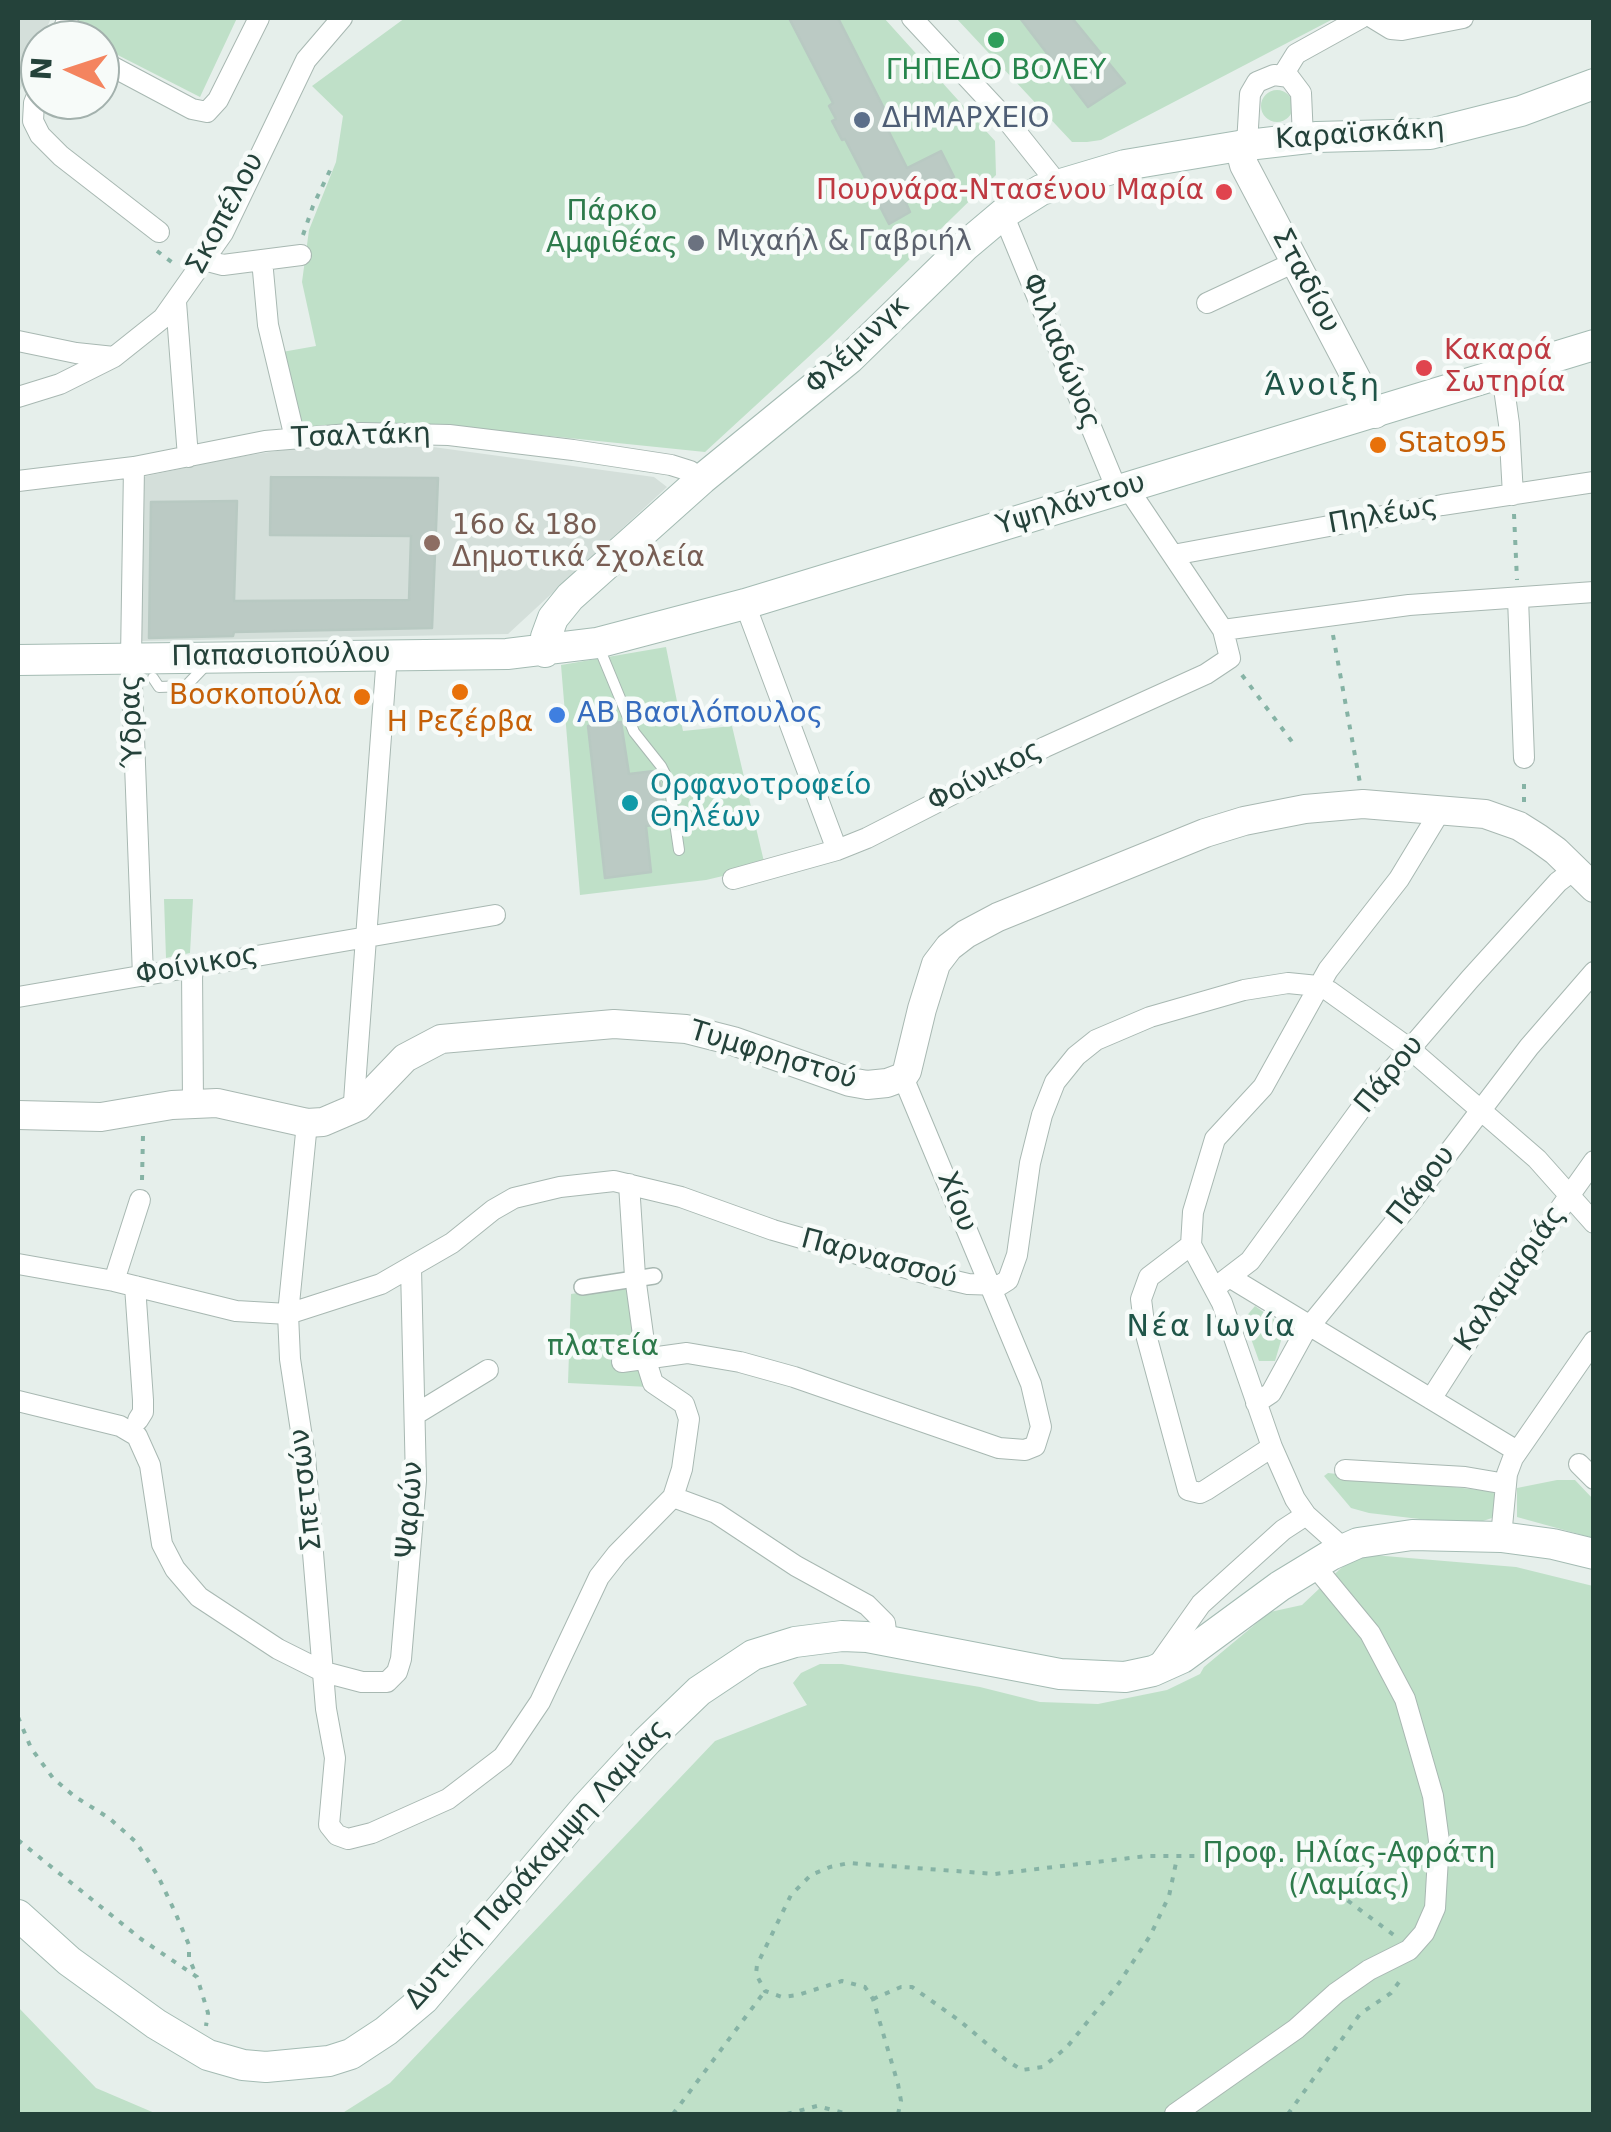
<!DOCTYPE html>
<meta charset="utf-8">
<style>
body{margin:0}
#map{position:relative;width:1611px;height:2132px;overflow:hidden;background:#e6efeb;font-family:"DejaVu Sans",sans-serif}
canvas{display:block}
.frame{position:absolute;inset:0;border:20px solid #24423a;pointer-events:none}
.north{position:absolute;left:20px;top:20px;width:100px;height:100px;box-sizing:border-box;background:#f7fbf9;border:2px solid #a3b1ad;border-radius:50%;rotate:273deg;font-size:28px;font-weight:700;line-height:40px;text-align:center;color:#24423a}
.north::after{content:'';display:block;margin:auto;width:35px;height:45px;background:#f4845f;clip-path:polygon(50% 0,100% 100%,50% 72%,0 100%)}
</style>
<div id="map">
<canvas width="1611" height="2132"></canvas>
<div class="frame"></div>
<div class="north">N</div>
</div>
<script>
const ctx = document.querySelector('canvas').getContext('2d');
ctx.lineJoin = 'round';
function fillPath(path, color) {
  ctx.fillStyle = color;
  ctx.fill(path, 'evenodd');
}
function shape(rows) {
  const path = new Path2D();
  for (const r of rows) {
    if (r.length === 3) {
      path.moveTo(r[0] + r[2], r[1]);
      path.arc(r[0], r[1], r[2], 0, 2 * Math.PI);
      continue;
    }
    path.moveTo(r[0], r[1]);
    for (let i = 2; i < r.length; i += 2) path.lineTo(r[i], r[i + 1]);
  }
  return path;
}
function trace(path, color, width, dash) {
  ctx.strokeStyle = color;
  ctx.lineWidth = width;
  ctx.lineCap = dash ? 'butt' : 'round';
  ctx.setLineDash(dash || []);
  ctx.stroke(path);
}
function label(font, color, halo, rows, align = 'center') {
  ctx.font = font + ' "DejaVu Sans",sans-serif';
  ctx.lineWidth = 9;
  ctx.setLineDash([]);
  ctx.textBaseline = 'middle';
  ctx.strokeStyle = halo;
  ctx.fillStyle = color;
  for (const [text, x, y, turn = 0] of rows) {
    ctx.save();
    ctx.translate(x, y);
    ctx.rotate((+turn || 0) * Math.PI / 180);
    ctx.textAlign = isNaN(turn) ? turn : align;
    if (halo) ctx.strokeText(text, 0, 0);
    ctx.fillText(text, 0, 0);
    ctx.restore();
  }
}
fillPath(shape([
 [18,18,51,18,18,95],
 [323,444,433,447,654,477,667,487,508,634,142,641,142,477,231,458]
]), '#d4dfda');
fillPath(shape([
 [79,18,237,18,200,97,100,46,100,40,89,40,74,32],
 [405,18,884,18,995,141,996,175,829,338,705,452,442,425,331,425,301,431,282,352,316,346,302,282,309,230,336,162,343,116,312,86],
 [956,18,1335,18,1101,140,1087,142,1072,142],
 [1277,106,16],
 [666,647,683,731,732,726,765,866,706,880,580,895,561,665],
 [164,899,193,899,190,953,166,958],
 [631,1285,649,1387,568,1383,571,1294],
 [1255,1306,1285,1327,1275,1361,1259,1361,1244,1319],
 [1328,1473,1498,1492,1495,1517,1480,1522,1445,1522,1369,1513,1351,1508,1324,1476],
 [1557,1480,1575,1480,1593,1499,1593,1538,1517,1517,1517,1488],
 [1373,1555,1516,1567,1593,1586,1593,2114,341,2114,390,2083,715,1741,807,1705,793,1683,801,1673,820,1664,842,1664,980,1687,1040,1702,1098,1704,1167,1690,1200,1674,1204,1667,1270,1612,1302,1605,1340,1569,1353,1560],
 [18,2007,96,2088,157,2114,18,2114]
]), '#bfe0c8');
const building = shape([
 [789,18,838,18,893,126,888,130,907,168,941,151,954,177,906,203,910,212,889,224,845,139,842,140,832,121,836,119,829,106,833,103,789,18],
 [1020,18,1072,18,1125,83,1088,107,1020,18],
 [271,477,438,478,432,628,234,632,233,636,149,638,151,502,237,501,234,601,409,600,411,536,270,535,271,477],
 [621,722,629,774,654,771,661,785,666,824,646,826,651,872,605,878,588,726,621,722]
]);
fillPath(building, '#bbcac4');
trace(building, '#b8c9c2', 2.5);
const service = shape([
 [598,645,634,732,661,766,669,782,679,850],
 [153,678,159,687,186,686,207,664]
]);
const pedestrian = shape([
 [582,1287,654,1276]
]);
const minor = shape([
 [912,18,1006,119,1057,183],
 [1373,18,1391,29,1402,30,1463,18],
 [59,40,68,18],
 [100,60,192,109,207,112,218,100,259,18],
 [1283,75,1296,54,1361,18],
 [40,88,34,103,33,121,40,135,61,156,159,232],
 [1247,144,1250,94,1257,82,1274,75,1289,77,1301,93,1303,138],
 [1003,214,1117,490],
 [204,260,223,265,301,255],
 [262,260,268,325,295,438],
 [176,302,188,457],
 [1207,303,1295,262],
 [18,341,76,353,114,357],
 [1502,374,1509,424,1513,495],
 [18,397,60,384,114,357,163,318,223,233,306,60,342,18],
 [134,467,131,658,143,976],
 [18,481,134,467,265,441,361,433,449,435,573,450,671,465,690,471,702,479],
 [1173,555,1442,505,1594,482],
 [1518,598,1524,758],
 [745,604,837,850],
 [1223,630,1409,605,1594,592],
 [733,879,837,850,867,838,1045,747,1206,674,1230,658,1223,630,1127,487],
 [192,967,193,1104],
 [18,997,495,915],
 [358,1107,354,1102,356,1073,387,655],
 [307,1123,288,1314,290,1359,305,1457,326,1709,335,1758,329,1825,337,1835,348,1839,372,1833,448,1799,503,1757,540,1702,599,1577,617,1554,673,1497,682,1469,689,1419,684,1404,653,1383,647,1364,635,1276,629,1184],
 [1191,1245,1149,1277,1141,1299,1145,1331,1188,1490,1200,1493,1206,1490,1272,1447],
 [18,1264,114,1281,236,1311,288,1314,381,1284,452,1243,493,1210,514,1198,560,1187,614,1181,681,1197,773,1230,934,1276,968,1284,1000,1285,1008,1280,1017,1255,1030,1163,1042,1115,1055,1082,1076,1056,1096,1040,1150,1017,1244,990,1288,983,1318,986,1329,991,1410,1049,1537,1159,1594,1223],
 [1231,1278,1517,1451],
 [114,1281,140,1200],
 [135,1286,143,1400,143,1412,138,1420],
 [1216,1287,1250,1261,1373,1092,1470,979,1558,882,1575,869],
 [622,1362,687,1353,740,1362,794,1377,999,1448,1025,1450,1035,1446,1041,1427,1031,1384,903,1077],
 [1431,1399,1486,1313,1594,1161],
 [18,1401,120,1426,137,1436,150,1465,162,1544,175,1569,199,1597,278,1649,324,1672,362,1682,387,1682,397,1672,401,1659,416,1481,411,1268],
 [1256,1403,1271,1393,1304,1333,1408,1206,1529,1047,1594,972],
 [416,1414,488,1370],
 [1579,1464,1594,1479],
 [1345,1470,1465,1477,1506,1484],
 [673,1497,716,1513,796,1566,867,1605,885,1623,887,1640],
 [1501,1537,1507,1474,1513,1458,1594,1341],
 [1343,1548,1306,1515,1295,1499,1272,1447,1222,1303,1191,1245,1193,1212,1215,1139,1263,1087,1328,970,1399,879,1442,808],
 [1155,1669,1201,1604,1283,1530,1306,1515],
 [1175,2114,1296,2029,1336,1993,1369,1970,1409,1950,1424,1933,1435,1908,1439,1841,1433,1796,1405,1699,1370,1633,1314,1565]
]);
const tertiary = shape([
 [1239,146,1244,165,1375,414],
 [18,1115,101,1117,172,1105,217,1103,307,1123,323,1122,358,1107,405,1058,441,1039,614,1024,686,1029,733,1041,850,1082,867,1085,887,1083,903,1077,907,1071,922,1009,936,964,949,947,966,934,998,917,1205,833,1244,821,1305,809,1363,804,1485,814,1519,826,1538,838,1556,851,1594,888]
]);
const secondary = shape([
 [545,652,546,637,553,618,570,597,702,479,849,359,965,246,1003,214,1041,190,1125,165,1239,146,1317,137,1430,134,1521,111,1594,84],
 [18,660,507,654,597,643,745,604,1594,345],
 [18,1915,69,1961,156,2024,208,2055,243,2065,266,2067,329,2061,351,2054,386,2031,424,1999,587,1806,647,1741,699,1691,753,1655,795,1642,842,1636,867,1637,1060,1674,1125,1677,1153,1671,1182,1658,1280,1586,1331,1555,1358,1543,1412,1535,1501,1537,1553,1544,1594,1554]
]);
trace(service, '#a8b8b2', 12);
trace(pedestrian, '#a8b8b2', 18);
trace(minor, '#a8b8b2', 22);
trace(tertiary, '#a8b8b2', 30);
trace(secondary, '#a4bbb3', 32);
trace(shape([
 [303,235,313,206,333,164],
 [157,251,177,266],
 [1514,514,1517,580],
 [1333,635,1360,783],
 [1242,675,1293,743],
 [1524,802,1524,776],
 [142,1180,143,1135],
 [18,1717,31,1748,53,1778,74,1796,109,1818,136,1842,158,1876,175,1912,189,1945,189,1958,197,1977],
 [18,1840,141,1939,197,1977,208,2013,206,2026],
 [873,1999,901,1987,912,1987,960,2021,1006,2060,1022,2070,1043,2067,1067,2047,1119,1983,1150,1936,1169,1896,1177,1858],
 [673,2114,765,1991],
 [787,2114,817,2106,848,2114],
 [898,2114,901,2101,898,2084,873,1999,865,1987,842,1981,798,1995,782,1997,765,1991,756,1974,757,1965,791,1895,811,1875,830,1867,849,1863,995,1874,1147,1856,1255,1856,1273,1860,1347,1900,1395,1936],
 [1288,2114,1360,2014,1391,1993,1402,1978]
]), '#86b3a5', 4, [5, 8]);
trace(service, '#fff', 10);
trace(pedestrian, '#fff', 15);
trace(minor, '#fff', 20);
trace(tertiary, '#fff', 28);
trace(secondary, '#fff', 30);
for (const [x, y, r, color] of [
 [996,40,10,"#2e9e5b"],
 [862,120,10,"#5c6f8a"],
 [1224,192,10,"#e0444e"],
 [696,243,10,"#6b7280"],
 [1424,368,10,"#e0444e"],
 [1378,445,10,"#e8710a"],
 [432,543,10,"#8d6e63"],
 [460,692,10,"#e8710a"],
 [362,697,10,"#e8710a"],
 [557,715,10,"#3f7fe0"],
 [630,803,10,"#0f9aa8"]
]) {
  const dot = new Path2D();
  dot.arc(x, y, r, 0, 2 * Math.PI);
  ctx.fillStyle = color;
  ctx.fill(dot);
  trace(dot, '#f7fbf9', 4);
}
label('28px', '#27864d', '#f7fbf9', [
 ["ΓΗΠΕΔΟ ΒΟΛΕΥ",996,72]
]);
label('28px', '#4e5e75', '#f7fbf9', [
 ["ΔΗΜΑΡΧΕΙΟ",882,120]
], 'left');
label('28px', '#24423a', '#f7fbf9', [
 ["Καραϊσκάκη",1360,135,-4],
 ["Σκοπέλου",226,214,-62],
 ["Σταδίου",1305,281,62],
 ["Φλέμινγκ",858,346,-43],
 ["Φιλιαδώνος",1060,352,68],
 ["Τσαλτάκη",361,437,-2],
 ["Υψηλάντου",1071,505,-17],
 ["Πηλέως",1383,516,-10],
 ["Παπασιοπούλου",281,656,-1],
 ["Ύδρας",133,721,-92],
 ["Φοίνικος",985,777,-27],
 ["Φοίνικος",197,966,-10],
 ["Τυμφρηστού",773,1056,17],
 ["Πάρου",1390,1075,-51],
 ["Πάφου",1422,1186,-52],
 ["Χίου",956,1202,68],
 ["Παρνασσού",879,1260,15],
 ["Καλαμαριάς",1511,1279,-55],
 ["Σπετσών",307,1490,-96],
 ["Ψαρών",411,1510,-86],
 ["Δυτική Παράκαμψη Λαμίας",538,1865,-48]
]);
label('28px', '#be3a42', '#f7fbf9', [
 ["Πουρνάρα-Ντασένου Μαρία",1204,192],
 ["Κακαρά",1444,352,"left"],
 ["Σωτηρία",1444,384,"left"]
], 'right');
label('28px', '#2d7a4b', '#f7fbf9', [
 ["Πάρκο",612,213],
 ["Αμφιθέας",612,245],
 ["πλατεία",603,1348],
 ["Προφ. Ηλίας-Αφράτη",1349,1855],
 ["(Λαμίας)",1349,1887]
]);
label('28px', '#5b616d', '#f7fbf9', [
 ["Μιχαήλ & Γαβριήλ",716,243]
], 'left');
label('28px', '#c56008', '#f7fbf9', [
 ["Stato95",1398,445],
 ["Βοσκοπούλα",342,697,"right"],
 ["Η Ρεζέρβα",460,724,"center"]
], 'left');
label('28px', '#785e54', '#f7fbf9', [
 ["16ο & 18ο",452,527],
 ["Δημοτικά Σχολεία",452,559]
], 'left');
label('28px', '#366cbe', '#f7fbf9', [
 ["ΑΒ Βασιλόπουλος",577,715]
], 'left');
label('28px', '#0d838f', '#f7fbf9', [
 ["Ορφανοτροφείο",650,787],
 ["Θηλέων",650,819]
], 'left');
ctx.letterSpacing = '2.5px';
label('30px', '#1f5548', '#f7fbf9', [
 ["Άνοιξη",1323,387],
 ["Νέα Ιωνία",1212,1328]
]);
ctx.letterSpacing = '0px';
</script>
